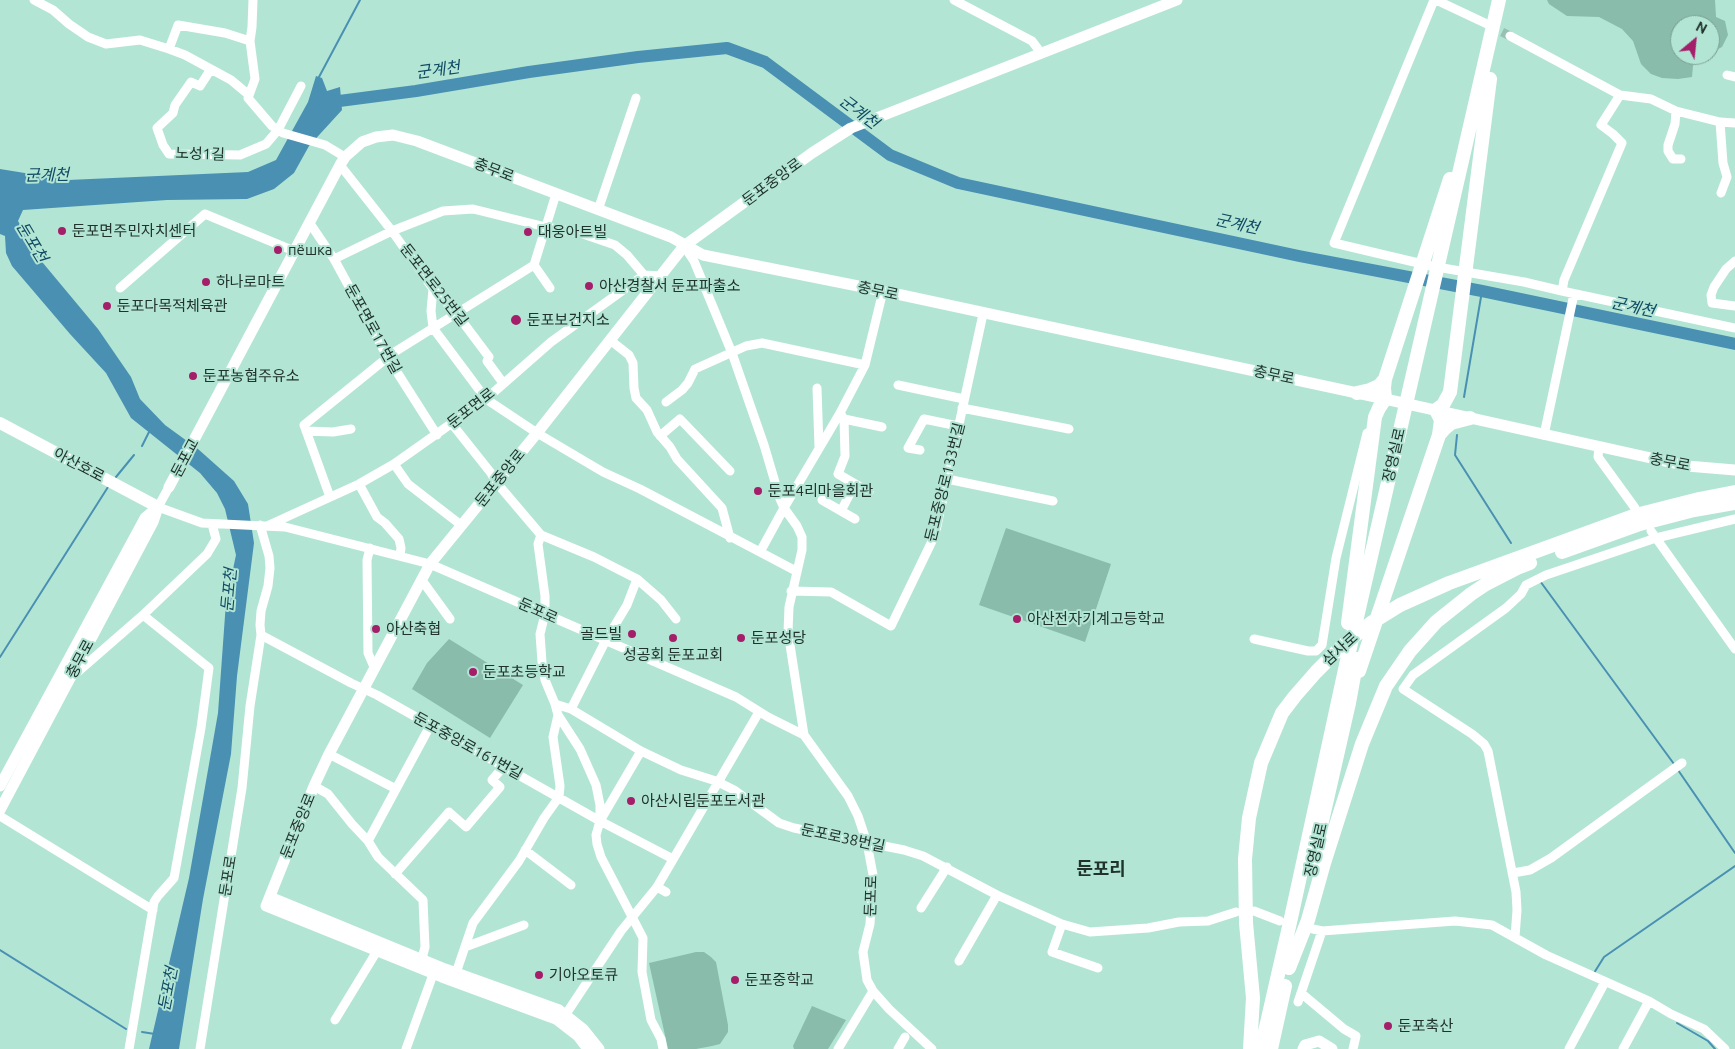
<!DOCTYPE html>
<meta charset="utf-8">
<style>
body{margin:0}
#map{position:relative;width:1735px;height:1049px;overflow:hidden;background:#b3e5d4;font-family:Ubuntu,sans-serif}
canvas{display:block}
.north{position:absolute;left:1670px;top:15px;width:50px;height:50px;box-sizing:border-box;background:#b3e5d4;border:1px solid #789e91;border-radius:50%;rotate:28deg;font-size:14px;font-weight:700;line-height:20px;text-align:center;color:#20332d}
.north::after{content:'';display:block;margin:auto;width:18px;height:22px;background:#a41e6a;clip-path:polygon(50% 0,100% 100%,50% 72%,0 100%)}
</style>
<div id="map">
<canvas width="1735" height="1049"></canvas>
<div class="north">N</div>
</div>
<script>
const ctx = document.querySelector('canvas').getContext('2d');
ctx.lineJoin = 'round';
function fillPath(path, color) {
  ctx.fillStyle = color;
  ctx.fill(path, 'evenodd');
}
function shape(rows) {
  const path = new Path2D();
  for (const r of rows) {
    path.moveTo(r[0], r[1]);
    for (let i = 2; i < r.length; i += 2) path.lineTo(r[i], r[i + 1]);
  }
  return path;
}
function trace(path, color, width, dash) {
  ctx.strokeStyle = color;
  ctx.lineWidth = width;
  ctx.lineCap = dash ? 'butt' : 'round';
  ctx.setLineDash(dash || []);
  ctx.stroke(path);
}
function label(font, color, halo, rows, align = 'center') {
  ctx.font = font + ' Ubuntu,"Noto Sans KR",sans-serif';
  ctx.lineWidth = 4;
  ctx.setLineDash([]);
  ctx.textBaseline = 'middle';
  ctx.strokeStyle = halo;
  ctx.fillStyle = color;
  for (const [text, x, y, turn = 0] of rows) {
    ctx.save();
    ctx.translate(x, y);
    ctx.rotate((+turn || 0) * Math.PI / 180);
    ctx.textAlign = isNaN(turn) ? turn : align;
    if (halo) ctx.strokeText(text, 0, 0);
    ctx.fillText(text, 0, 0);
    ctx.restore();
  }
}
fillPath(shape([
 [1547,0,1715,0,1716,17,1725,21,1728,35,1722,47,1710,53,1710,25,1680,25,1680,55,1703,55,1697,57,1693,66,1692,77,1678,79,1662,78,1651,74,1641,64,1633,41,1622,29,1599,17,1567,16,1549,4],
 [1006,528,1111,564,1085,642,979,605],
 [449,639,523,685,490,738,412,689,427,663],
 [696,952,704,952,711,957,716,962,728,1025,728,1032,720,1044,712,1046,696,1049,668,1049,649,963],
 [812,1006,846,1020,828,1049,794,1049,793,1046]
]), '#89bcab');
fillPath(shape([
 [316,76,322,78,327,91,340,87,342,110,309,146,294,173,274,189,247,199,167,200,23,210,18,221,38,257,98,329,131,377,140,399,165,425,198,449,234,481,248,504,254,543,237,676,231,754,203,899,179,1049,149,1049,189,878,218,713,226,602,236,555,225,509,217,493,200,473,131,418,106,373,70,334,12,266,6,253,5,236,0,234,0,169,68,180,248,172,276,160,308,102]
]), '#4990b3');
trace(shape([
 [319,77,360,0],
 [1464,397,1482,291],
 [1457,435,1455,455,1511,543],
 [142,446,149,432],
 [116,477,134,455],
 [1540,581,1674,764],
 [0,657,108,487],
 [1678,770,1735,853],
 [0,950,126,1029],
 [1594,973,1604,957,1735,866],
 [1677,1023,1708,1041,1715,1049],
 [142,1032,155,1034]
]), '#4990b3', 2);
trace(shape([
 [324,103,416,91,529,72,638,57,727,48,765,62,890,155,958,183,1299,256,1482,291,1735,344]
]), '#4990b3', 12);
trace(shape([
 [1490,26,1510,36]
]), '#96c1b3', 9, [9, 4.5]);
trace(shape([
 [34,0,53,10,69,24,88,37,106,44,140,40,169,49,178,25,225,33,250,41],
 [253,0,252,27,250,41,255,79,248,98,272,126,283,133,325,145,345,157],
 [954,0,1032,41,1041,53],
 [1434,0,1334,243,1431,266,1524,282,1562,291],
 [1436,0,1487,24],
 [1510,36,1620,95,1601,125,1613,134,1622,143,1564,280,1562,291,1735,328],
 [169,49,185,55,231,80,249,95],
 [211,69,200,86,191,82,175,105,173,113,157,128,163,145,169,154,240,155,266,144,278,130,301,86],
 [1727,75,1735,77],
 [1620,95,1651,99,1676,111,1720,122,1735,123],
 [1676,111,1675,124,1668,145,1668,151,1673,159,1681,159],
 [1720,122,1723,163,1727,177,1721,193],
 [340,165,392,231,433,289,456,313,489,357,487,361,503,383],
 [598,210,636,98],
 [309,222,334,259,388,358,437,435],
 [684,246,694,261,732,353,764,445,780,499,784,508,797,526,802,537,802,550,789,607,788,632,804,735,848,796,858,816,867,843,873,875,870,924,863,952,867,980,873,991,889,1009,932,1049],
 [334,259,392,231,443,211,473,209,546,227,580,233,615,245,627,255,644,275],
 [1735,261,1726,269,1714,287,1711,295,1712,303,1735,306],
 [534,265,556,194],
 [120,288,205,214,294,251],
 [433,289,431,311,433,328,486,399,537,433,603,472,640,489,760,552],
 [610,340,629,355,633,363,634,388,636,398,647,410,657,432,670,447,677,459,722,508,730,538],
 [898,385,964,399],
 [817,388,819,447],
 [666,402,682,390,688,383,695,369,746,346,762,343,865,365],
 [962,408,1069,429],
 [840,413,844,419,845,456,838,474,869,492],
 [844,419,882,427],
 [452,424,491,473,496,482,541,535,594,557,637,579,661,600,676,619],
 [306,431,333,432,351,429],
 [1544,435,1574,294],
 [660,436,680,419,730,471],
 [1599,447,1598,457,1635,508],
 [920,450,908,448,924,419,958,426],
 [394,464,408,484,461,525],
 [947,479,1053,501],
 [359,484,377,517,385,523,399,539,401,548,400,556],
 [169,487,158,507,202,523,285,527,430,564,736,697,768,717,804,735],
 [330,497,304,425,393,353,534,265,550,288],
 [822,500,855,519],
 [841,511,855,484],
 [269,525,359,484,394,464,486,399,551,342,644,275,661,276],
 [1651,531,1735,649],
 [541,535,538,544,545,596,545,614,540,634,542,662,545,680,555,704,571,709,641,751,681,770,716,781,734,790,779,823,794,828,904,850,923,856,997,895,1062,924,1090,932,1148,928,1179,922,1208,921,1236,912],
 [370,548,367,560,368,653,374,667],
 [796,571,760,552,784,508,840,413,865,365,883,291],
 [421,579,450,619],
 [791,591,831,592,891,626,935,535,983,314],
 [261,635,351,683,377,695,600,821,673,859],
 [1254,639,1308,651,1316,651,1322,645,1336,558,1367,433],
 [73,676,143,615,207,554,216,539,212,524],
 [571,709,606,640,627,605,637,579],
 [558,715,580,749,596,785,600,805,600,820],
 [641,751,600,821,596,835,597,844,601,857,643,938,642,972,651,1020,661,1039,663,1049],
 [329,754,396,789],
 [314,786,328,794,352,824,368,841,378,857,423,900,425,947,420,966],
 [0,816,153,910],
 [368,841,430,726],
 [525,850,571,885],
 [1513,873,1530,870,1551,858,1682,763],
 [395,874,449,812,466,827,500,787,492,780,504,766],
 [657,887,666,892],
 [921,908,947,867],
 [1254,911,1280,921],
 [1062,924,1052,952,1098,968],
 [1313,929,1322,931,1455,921,1492,925,1546,955,1649,1001,1671,1014,1704,1029,1725,1049],
 [1515,937,1517,910,1516,892,1488,751,1484,744,1472,734,1403,689,1413,675,1506,608,1521,594,1526,585,1546,575,1656,538,1735,519],
 [465,947,524,925],
 [959,961,997,895],
 [456,973,473,923,519,861,544,818,559,797,560,786,553,737,558,715,555,704],
 [1301,993,1344,1029,1356,1036,1353,1049],
 [1298,1002,1322,931],
 [566,1014,621,931,657,887,759,712],
 [335,1020,377,951],
 [129,1049,154,902,158,896,174,878,201,728,209,668,143,615],
 [200,1049,242,788,250,706,261,635,260,625,261,611,268,586,270,568,269,556,260,525],
 [406,1049,435,969],
 [838,1049,873,991],
 [898,1049,905,1037],
 [1569,1049,1605,982],
 [1623,1049,1649,1001]
]), '#fff', 9);
trace(shape([
 [169,487,340,165,345,157,362,142,376,137,393,135,417,141,671,237,703,255,883,291,1385,399,1687,466,1735,470],
 [0,786,145,518,158,507],
 [0,810,153,522,158,507],
 [270,897,445,969,559,1010,583,1029,599,1049],
 [588,1049,578,1036,556,1019,442,977,266,906,314,786,329,754,430,564,537,433,684,246,812,153,851,128,1177,0],
 [1303,1049,1305,1045,1319,1041,1332,1049]
]), '#fff', 11);
trace(shape([
 [0,423,158,507]
]), '#fff', 12);
trace(shape([
 [1357,393,1370,390,1379,386,1385,379],
 [1439,435,1445,428,1451,423,1470,418],
 [1562,552,1640,524,1694,510,1735,503],
 [1348,623,1375,417,1379,408,1385,399,1384,388,1385,379,1450,179],
 [1359,671,1439,435,1441,420,1436,410,1443,405,1450,392,1490,79],
 [1312,865,1349,703,1357,659],
 [1289,968,1308,920,1324,863,1362,744,1386,686,1410,651,1436,622,1471,594,1486,584,1517,568,1530,563],
 [1250,1049,1253,998,1246,923,1245,859,1249,818,1261,763,1282,713,1295,696,1316,672,1342,646,1371,623,1400,605,1449,583,1636,515,1699,499,1735,492],
 [1261,1049,1291,918,1346,665,1499,0],
 [1271,1049,1285,986]
]), '#fff', 14);
for (const [x, y, r, color] of [
 [62,231,5,"#a41e6a"],
 [528,232,5,"#a41e6a"],
 [278,250,5,"#a41e6a"],
 [206,282,5,"#a41e6a"],
 [589,286,5,"#a41e6a"],
 [107,306,5,"#a41e6a"],
 [516,320,6,"#a41e6a"],
 [193,376,5,"#a41e6a"],
 [758,491,5,"#a41e6a"],
 [1017,619,5,"#a41e6a"],
 [376,629,5,"#a41e6a"],
 [632,634,5,"#a41e6a"],
 [673,638,5,"#a41e6a"],
 [741,638,5,"#a41e6a"],
 [473,672,5,"#a41e6a"],
 [631,801,5,"#a41e6a"],
 [539,975,5,"#a41e6a"],
 [735,980,5,"#a41e6a"],
 [1388,1026,5,"#a41e6a"]
]) {
  const dot = new Path2D();
  dot.arc(x, y, r, 0, 2 * Math.PI);
  ctx.fillStyle = color;
  ctx.fill(dot);
  trace(dot, '#b3e5d4', 2);
}
label('15px', '#20332d', '#b3e5d4', [
 ["노성1길",200,154,2],
 ["충무로",494,170,21],
 ["둔포중앙로",772,182,-36],
 ["둔포면로25번길",434,285,52],
 ["충무로",878,291,12],
 ["둔포면로17번길",373,329,61],
 ["충무로",1274,375,12],
 ["둔포면로",471,408,-38],
 ["장영실로",1394,455,-77],
 ["둔포교",185,458,-62],
 ["충무로",1670,462,11],
 ["아산호로",79,465,28],
 ["둔포중앙로",500,478,-51],
 ["둔포중앙로133번길",945,482,-76],
 ["둔포로",538,611,24],
 ["삼사로",1340,649,-42],
 ["충무로",80,659,-62],
 ["둔포중앙로161번길",468,746,29],
 ["둔포중앙로",298,826,-68],
 ["둔포로38번길",843,838,12],
 ["장영실로",1316,850,-77],
 ["둔포로",228,876,-81],
 ["둔포로",871,896,-88]
]);
label('15px', '#20332d', '#b3e5d4', [
 ["둔포면주민자치센터",72,231],
 ["대웅아트빌",538,232],
 ["пёшка",288,250],
 ["하나로마트",216,282],
 ["아산경찰서 둔포파출소",599,286],
 ["둔포다목적체육관",117,306],
 ["둔포보건지소",527,320],
 ["둔포농협주유소",203,376],
 ["둔포4리마을회관",768,491],
 ["아산전자기계고등학교",1027,619],
 ["아산축협",386,629],
 ["골드빌",622,634,"right"],
 ["둔포성당",751,638],
 ["성공회 둔포교회",673,655,"center"],
 ["둔포초등학교",483,672],
 ["아산시립둔포도서관",641,801],
 ["기아오토큐",549,975],
 ["둔포중학교",745,980],
 ["둔포축산",1398,1026]
], 'left');
label('italic 16px', '#0f4a63', '#b3e5d4', [
 ["군계천",438,70,-8],
 ["군계천",859,112,37],
 ["군계천",47,175,-1],
 ["군계천",1237,224,12],
 ["둔포천",32,242,59],
 ["군계천",1633,307,12],
 ["둔포천",229,590,-85],
 ["둔포천",168,989,-79]
]);
label('bold 18px', '#20332d', '#b3e5d4', [
 ["둔포리",1101,869]
]);
</script>
